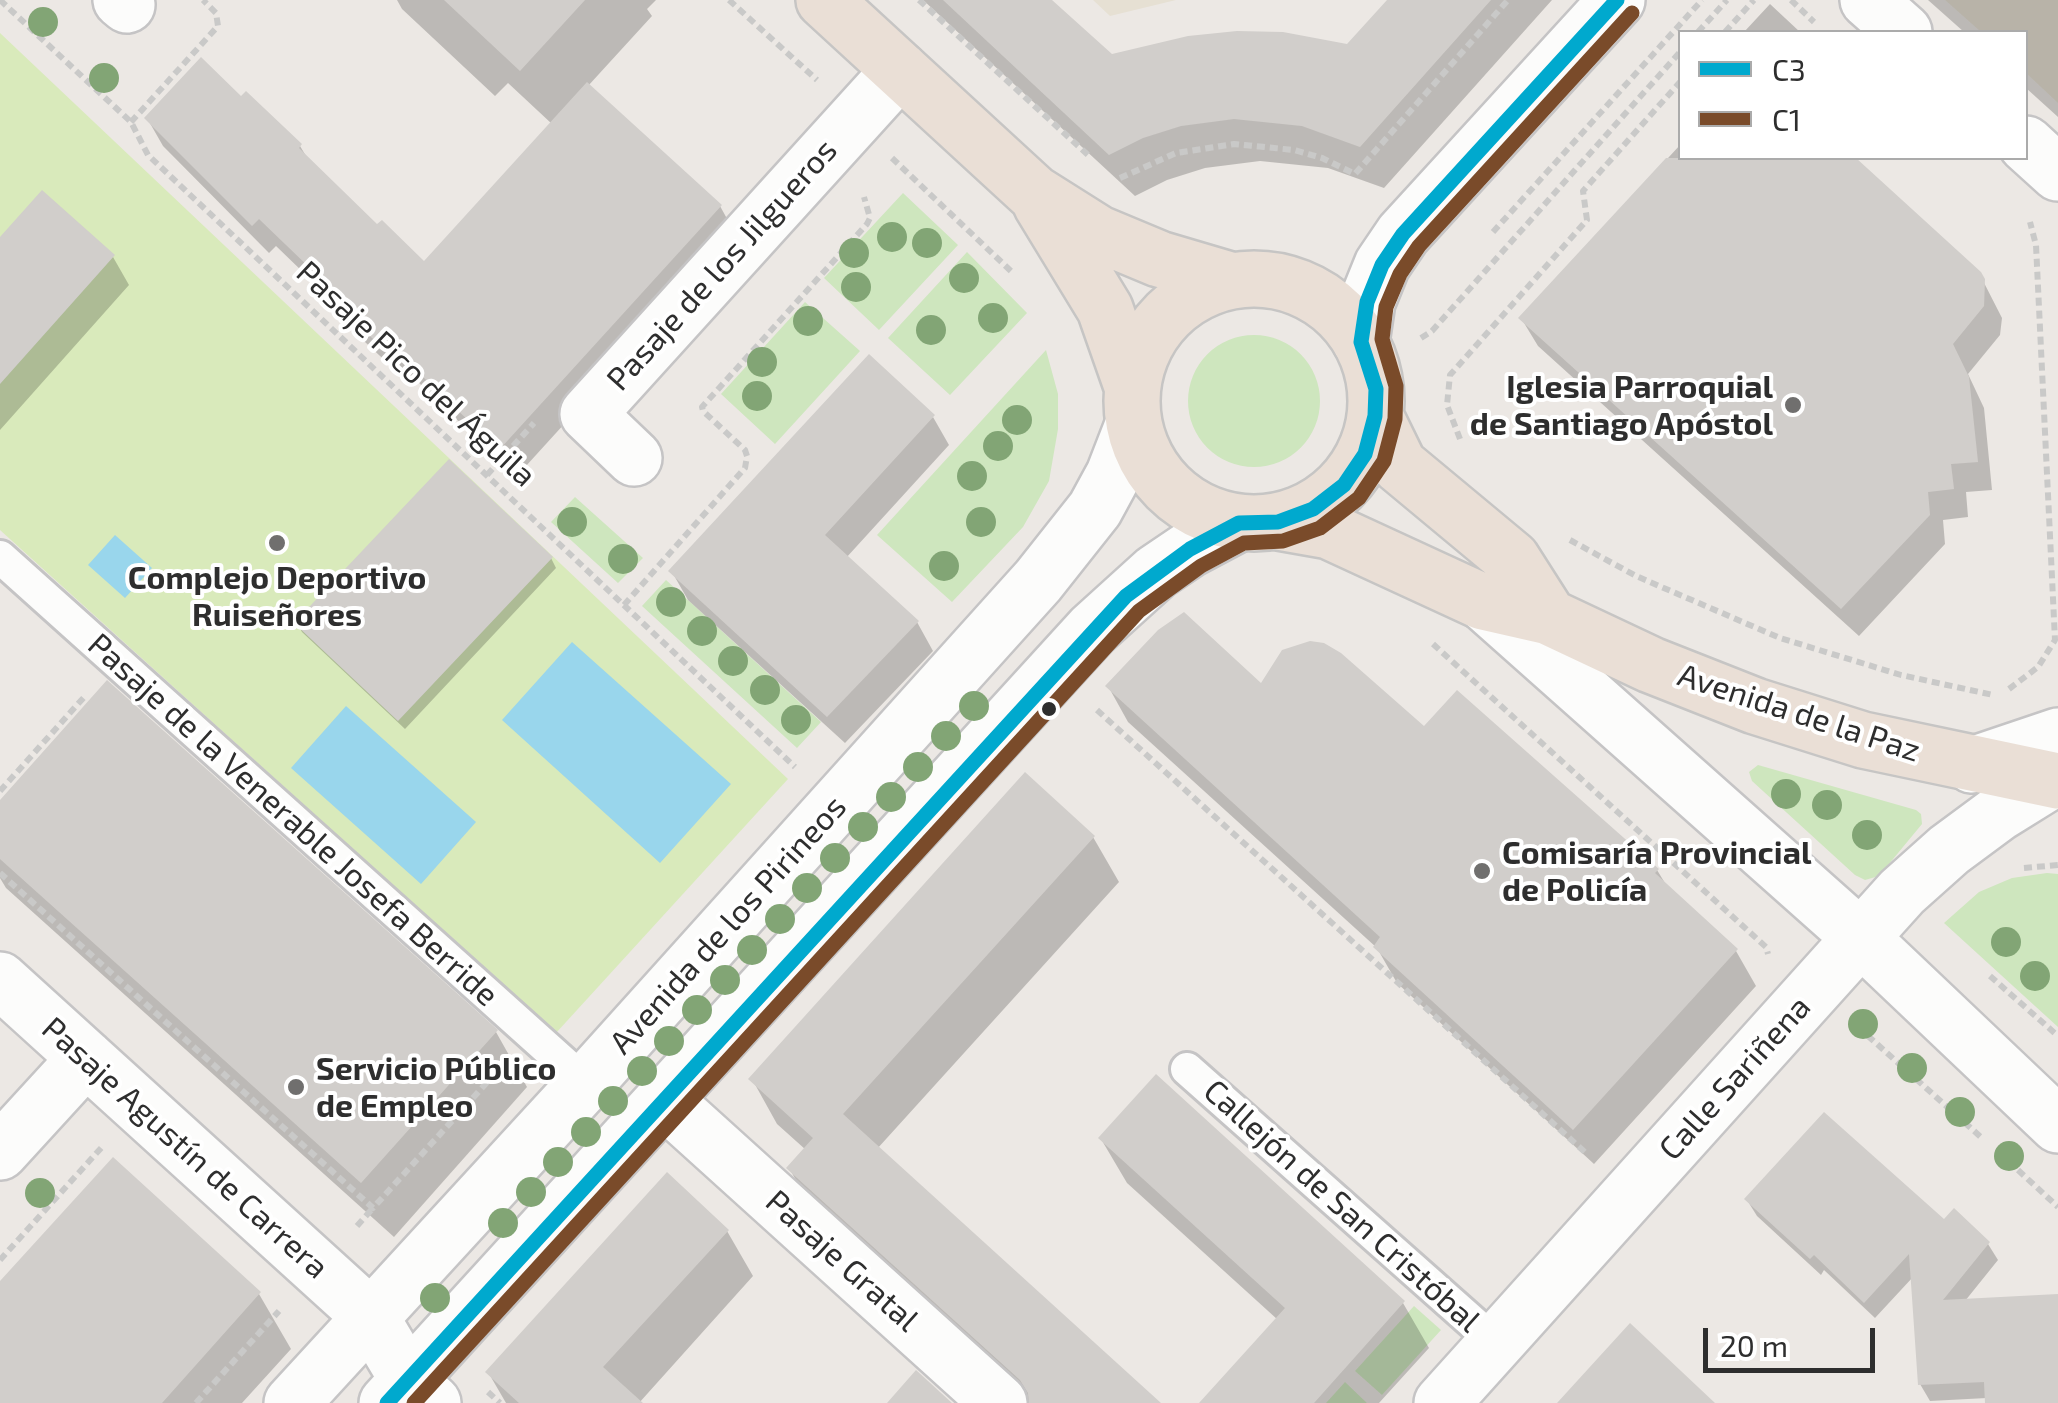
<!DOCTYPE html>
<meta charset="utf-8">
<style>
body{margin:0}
#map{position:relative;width:2058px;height:1403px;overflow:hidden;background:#ece8e4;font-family:"Exo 2",sans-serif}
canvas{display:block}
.legend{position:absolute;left:1678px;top:30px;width:350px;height:130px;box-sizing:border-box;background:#fff;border:2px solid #ababab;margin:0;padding:12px 18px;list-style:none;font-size:30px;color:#2e2e2e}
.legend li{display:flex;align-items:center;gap:20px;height:50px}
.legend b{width:50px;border:2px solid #ababab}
.scale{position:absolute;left:1703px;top:1328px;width:172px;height:45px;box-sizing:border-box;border:5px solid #2e2e2e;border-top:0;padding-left:12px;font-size:30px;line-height:35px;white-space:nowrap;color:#2e2e2e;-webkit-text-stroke:8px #fff;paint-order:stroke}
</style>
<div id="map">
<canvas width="2058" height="1403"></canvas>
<ul class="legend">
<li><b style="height:12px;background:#00a9ce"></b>C3</li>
<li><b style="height:12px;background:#7a4b2a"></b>C1</li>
</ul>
<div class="scale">20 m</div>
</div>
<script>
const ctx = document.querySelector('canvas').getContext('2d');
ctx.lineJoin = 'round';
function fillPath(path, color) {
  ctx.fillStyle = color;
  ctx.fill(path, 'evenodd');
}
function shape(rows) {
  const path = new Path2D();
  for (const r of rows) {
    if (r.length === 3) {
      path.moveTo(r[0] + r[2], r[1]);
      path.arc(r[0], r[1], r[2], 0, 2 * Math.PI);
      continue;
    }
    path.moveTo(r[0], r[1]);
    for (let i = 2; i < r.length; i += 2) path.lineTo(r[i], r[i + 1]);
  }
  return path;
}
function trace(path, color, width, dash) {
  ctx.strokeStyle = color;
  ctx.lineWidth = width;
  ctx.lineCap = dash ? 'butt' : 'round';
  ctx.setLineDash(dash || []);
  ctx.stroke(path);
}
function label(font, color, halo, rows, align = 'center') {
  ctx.font = font + ' "Exo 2",sans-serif';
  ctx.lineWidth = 8;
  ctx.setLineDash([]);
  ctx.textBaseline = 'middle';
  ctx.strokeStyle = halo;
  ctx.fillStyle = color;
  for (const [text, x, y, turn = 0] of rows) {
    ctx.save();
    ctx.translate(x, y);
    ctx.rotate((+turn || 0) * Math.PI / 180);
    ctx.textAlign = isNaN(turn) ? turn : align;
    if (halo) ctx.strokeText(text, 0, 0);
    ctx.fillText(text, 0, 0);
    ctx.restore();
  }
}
fillPath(shape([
 [1093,0,1176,0,1110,16],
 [1945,0,2058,0,2058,103,2026,73,2026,32,1981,32]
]), '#e6e0d3');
fillPath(shape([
 [903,193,958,245,879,330,824,278],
 [967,252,1027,313,950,395,888,338],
 [805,302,860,351,775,444,721,394],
 [1254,401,66],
 [1046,350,1058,394,1058,429,1049,481,1023,527,952,602,877,535],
 [575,497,643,558,618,583,551,522],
 [666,580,821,722,797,748,642,606],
 [1758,765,1916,810,1921,814,1922,824,1879,876,1865,880,1855,875,1752,781,1749,772],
 [2047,873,2058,874,2058,1027,1944,923,1979,892,2012,878],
 [1414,1306,1441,1330,1382,1395,1355,1371],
 [1345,1382,1367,1403,1326,1403]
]), '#cee6be');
fillPath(shape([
 [0,33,788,779,556,1033,0,530]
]), '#d9eabb');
fillPath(shape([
 [115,535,152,568,125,598,88,565],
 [572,642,731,784,660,863,502,720],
 [346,706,476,822,421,884,291,768]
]), '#99d6ec');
fillPath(shape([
 [397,0,656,0,647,9,652,16,588,86,720,206,736,235,516,477,414,378,409,383,350,328,336,304,276,246,269,253,163,146,147,118,241,99,300,146,309,161,377,227,424,265,552,124,508,83,495,96,402,9],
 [923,0,1049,0,1111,57,1348,47,1390,0,1552,0,1384,188,1328,168,1260,161,1205,168,1167,180,1135,196],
 [1928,0,2058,0,2058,117,2026,88,2026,32,1964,32],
 [1770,4,1800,32,1744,32],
 [1680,145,1680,158,1853,158,1979,273,2002,318,2000,335,1968,374,1984,408,1992,490,1966,492,1968,517,1943,520,1945,544,1859,636,1538,346,1521,318],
 [0,241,113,257,129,285,0,430],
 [933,417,949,445,846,558,917,622,933,651,845,743,688,600,672,572],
 [551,558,556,568,405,729,302,632,297,623],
 [1108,686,1262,687,1424,730,1657,870,1668,888,1736,951,1756,986,1594,1164,1397,983,1377,948,1128,722],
 [0,804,496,1032,527,1087,394,1237,6,888,0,878],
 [1093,837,1119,882,877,1149,1157,1403,1025,1403,815,1213,789,1168,806,1150,777,1124,752,1079],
 [1156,1078,1403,1303,1429,1348,1379,1403,1203,1403,1278,1320,1127,1183,1101,1139],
 [113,1160,259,1294,291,1349,242,1403,0,1403,0,1285],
 [1747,1200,1944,1223,1988,1244,1998,1260,1965,1301,2058,1297,2058,1403,1988,1403,1987,1398,1930,1401,1920,1384,1913,1277,1875,1318,1824,1270,1821,1275,1757,1216],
 [727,1231,753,1276,639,1403,506,1403,488,1372]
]), '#0003');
fillPath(shape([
 [444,0,585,0,520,71],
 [943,0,1052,0,1112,54,1188,36,1237,31,1283,32,1347,44,1387,0,1491,0,1360,147,1302,126,1234,119,1181,126,1143,138,1109,155],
 [201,57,241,96,246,91,302,144,299,148,377,224,382,220,424,261,587,82,722,205,499,450,396,351,391,356,331,299,337,294,259,219,252,226,144,118],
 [1666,158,1856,158,1981,272,1985,279,1984,306,1953,344,1969,377,1978,462,1951,464,1954,489,1928,492,1930,515,1841,609,1518,318],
 [42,190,115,255,0,384,0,237],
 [869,354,935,415,825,535,919,621,827,717,668,571],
 [449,459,553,557,398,721,294,623],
 [1184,612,1261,683,1282,650,1310,641,1324,643,1341,653,1424,726,1457,690,1659,869,1655,873,1738,949,1573,1130,1373,947,1380,937,1105,686,1158,630],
 [107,680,498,1030,361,1183,0,859,0,800],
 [1025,772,1095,836,843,1114,1161,1403,1029,1403,1028,1393,1020,1380,786,1168,813,1138,748,1079],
 [1156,1074,1405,1301,1314,1403,1199,1403,1285,1308,1098,1138],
 [1824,1112,1944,1219,1954,1208,1990,1242,1943,1300,2058,1294,2058,1403,1985,1403,1984,1382,1918,1385,1909,1254,1864,1303,1814,1255,1810,1259,1744,1199],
 [113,1157,261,1292,162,1403,0,1403,0,1281],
 [667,1172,729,1230,603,1367,643,1403,519,1403,485,1372],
 [1630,1323,1715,1403,1557,1403],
 [916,1370,952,1403,887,1403]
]), '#d1cecb');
const lane = shape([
 [0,557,586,1083],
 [1187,1069,1496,1343]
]);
const street = shape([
 [121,0,127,5],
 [1868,0,1904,32],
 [2026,144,2058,173],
 [1361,342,1367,302,1382,265,1403,234,1617,0],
 [634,458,588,414,900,70],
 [1483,602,1861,938,2058,1125],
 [1972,765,2058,736],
 [0,980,370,1316,408,1380,433,1403],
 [685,1119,999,1403],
 [0,1152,86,1058],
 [1442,1403,1902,892,1949,850,1999,813,2052,780]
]);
const secondary = shape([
 [292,1403,586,1083,1038,581,1095,509,1114,474,1133,425],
 [387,1403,1092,630,1156,572,1190,549,1239,523]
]);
const highway = shape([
 [824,0,1034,193,1099,234,1159,259,1230,280],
 [1041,204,1105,309,1132,386],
 [1254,401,122],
 [1375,416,1399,465,1512,559,1549,617],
 [1278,522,1329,531,1483,602,1549,617,1651,665,1755,706,1863,740,2058,781]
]);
trace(lane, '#c5c4c5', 38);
trace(street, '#c5c4c5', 60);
trace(secondary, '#c5c4c5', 60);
trace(highway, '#c6c5c4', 60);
trace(shape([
 [0,0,131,122,148,155,795,767],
 [729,0,817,80],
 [919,0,1088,155],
 [1791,0,1814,22],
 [1698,32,1727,0],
 [1725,32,1754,0],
 [131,122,218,26,216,13,203,0],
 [892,158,1014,274],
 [1120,178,1176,153,1234,144,1294,150,1322,158,1355,174,1508,0],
 [1493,232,1702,0],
 [1421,338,1432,331,1680,52],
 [1460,439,1447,405,1450,375,1587,220,1583,191,1680,82],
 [487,475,534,423],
 [1570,540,1636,576,1780,638,1901,675,1993,695],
 [624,605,745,468,747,456,745,450,703,411,702,407,867,224,870,218,864,197],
 [1433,644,1766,947,1768,954],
 [2009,689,2038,667,2055,640,2036,245,2030,222],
 [1097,710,1588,1155],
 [0,791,86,695],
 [2024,868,2058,865],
 [0,873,373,1208,500,1068],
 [1990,976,2058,1036],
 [1858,1027,1983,1139],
 [2018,1170,2058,1207],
 [357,1226,373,1208],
 [0,1260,102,1147],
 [488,1392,500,1403],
 [196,1403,279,1311]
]), '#c9c9c8', 6, [8, 5]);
trace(lane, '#fcfcfb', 32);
trace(street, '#fcfcfb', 55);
trace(secondary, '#fcfcfb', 55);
trace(highway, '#eadfd6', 55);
trace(shape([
 [1361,342,1367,302,1382,265,1403,234,1617,0],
 [387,1403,1126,596,1190,549,1239,523,1278,522,1313,509,1344,485,1365,454,1375,416,1376,389,1361,342]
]), '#00a9ce', 15);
trace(shape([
 [414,1403,1139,611,1201,566,1244,543,1283,541,1320,528,1359,498,1384,461,1395,419,1396,386,1382,339,1386,307,1400,274,1419,246,1632,13]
]), '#7a4b2a', 15);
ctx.fillStyle = '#82a575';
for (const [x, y] of [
 [43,22],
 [104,78],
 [892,237],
 [927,243],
 [854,253],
 [964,278],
 [856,287],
 [993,318],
 [808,321],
 [931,330],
 [762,362],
 [757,396],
 [1017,420],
 [998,446],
 [972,476],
 [572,522],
 [981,522],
 [623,559],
 [944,566],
 [671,602],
 [702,631],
 [733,661],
 [765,690],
 [974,706],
 [796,720],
 [946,736],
 [918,767],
 [1786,794],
 [891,797],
 [1827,805],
 [863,827],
 [1867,835],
 [835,858],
 [807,888],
 [780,919],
 [2006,942],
 [752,950],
 [2035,976],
 [725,980],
 [697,1010],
 [1863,1024],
 [669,1041],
 [1912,1068],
 [642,1071],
 [613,1101],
 [1960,1112],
 [586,1132],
 [2009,1156],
 [558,1162],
 [531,1192],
 [40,1193],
 [503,1223],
 [435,1298]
]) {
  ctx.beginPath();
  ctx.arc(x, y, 15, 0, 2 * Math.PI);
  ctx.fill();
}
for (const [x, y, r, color] of [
 [1793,405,10,"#706f6e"],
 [277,543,10,"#706f6e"],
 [1049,709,9,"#2e2e2e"],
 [1482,871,10,"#706f6e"],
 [296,1087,10,"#706f6e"]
]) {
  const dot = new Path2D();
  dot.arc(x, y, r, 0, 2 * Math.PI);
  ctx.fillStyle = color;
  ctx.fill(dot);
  trace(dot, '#fff', 4);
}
label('32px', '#2e2e2e', '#fff', [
 ["Pasaje de los Jilgueros",722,265,-48],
 ["Pasaje Pico del Águila",416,374,43],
 ["Avenida de la Paz",1799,713,18],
 ["Pasaje de la Venerable Josefa Berride",293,820,42],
 ["Avenida de los Pirineos",728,925,-48],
 ["Calle Sariñena",1735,1078,-48],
 ["Pasaje Agustín de Carrera",185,1148,42],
 ["Callejón de San Cristóbal",1342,1206,42],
 ["Pasaje Gratal",842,1261,42]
]);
label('bold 32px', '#2e2e2e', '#fff', [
 ["Iglesia Parroquial",1773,387,"right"],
 ["de Santiago Apóstol",1773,424,"right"],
 ["Complejo Deportivo",277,578,"center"],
 ["Ruiseñores",277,615,"center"],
 ["Comisaría Provincial",1502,853],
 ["de Policía",1502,890],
 ["Servicio Público",316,1069],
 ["de Empleo",316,1106]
], 'left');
</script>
